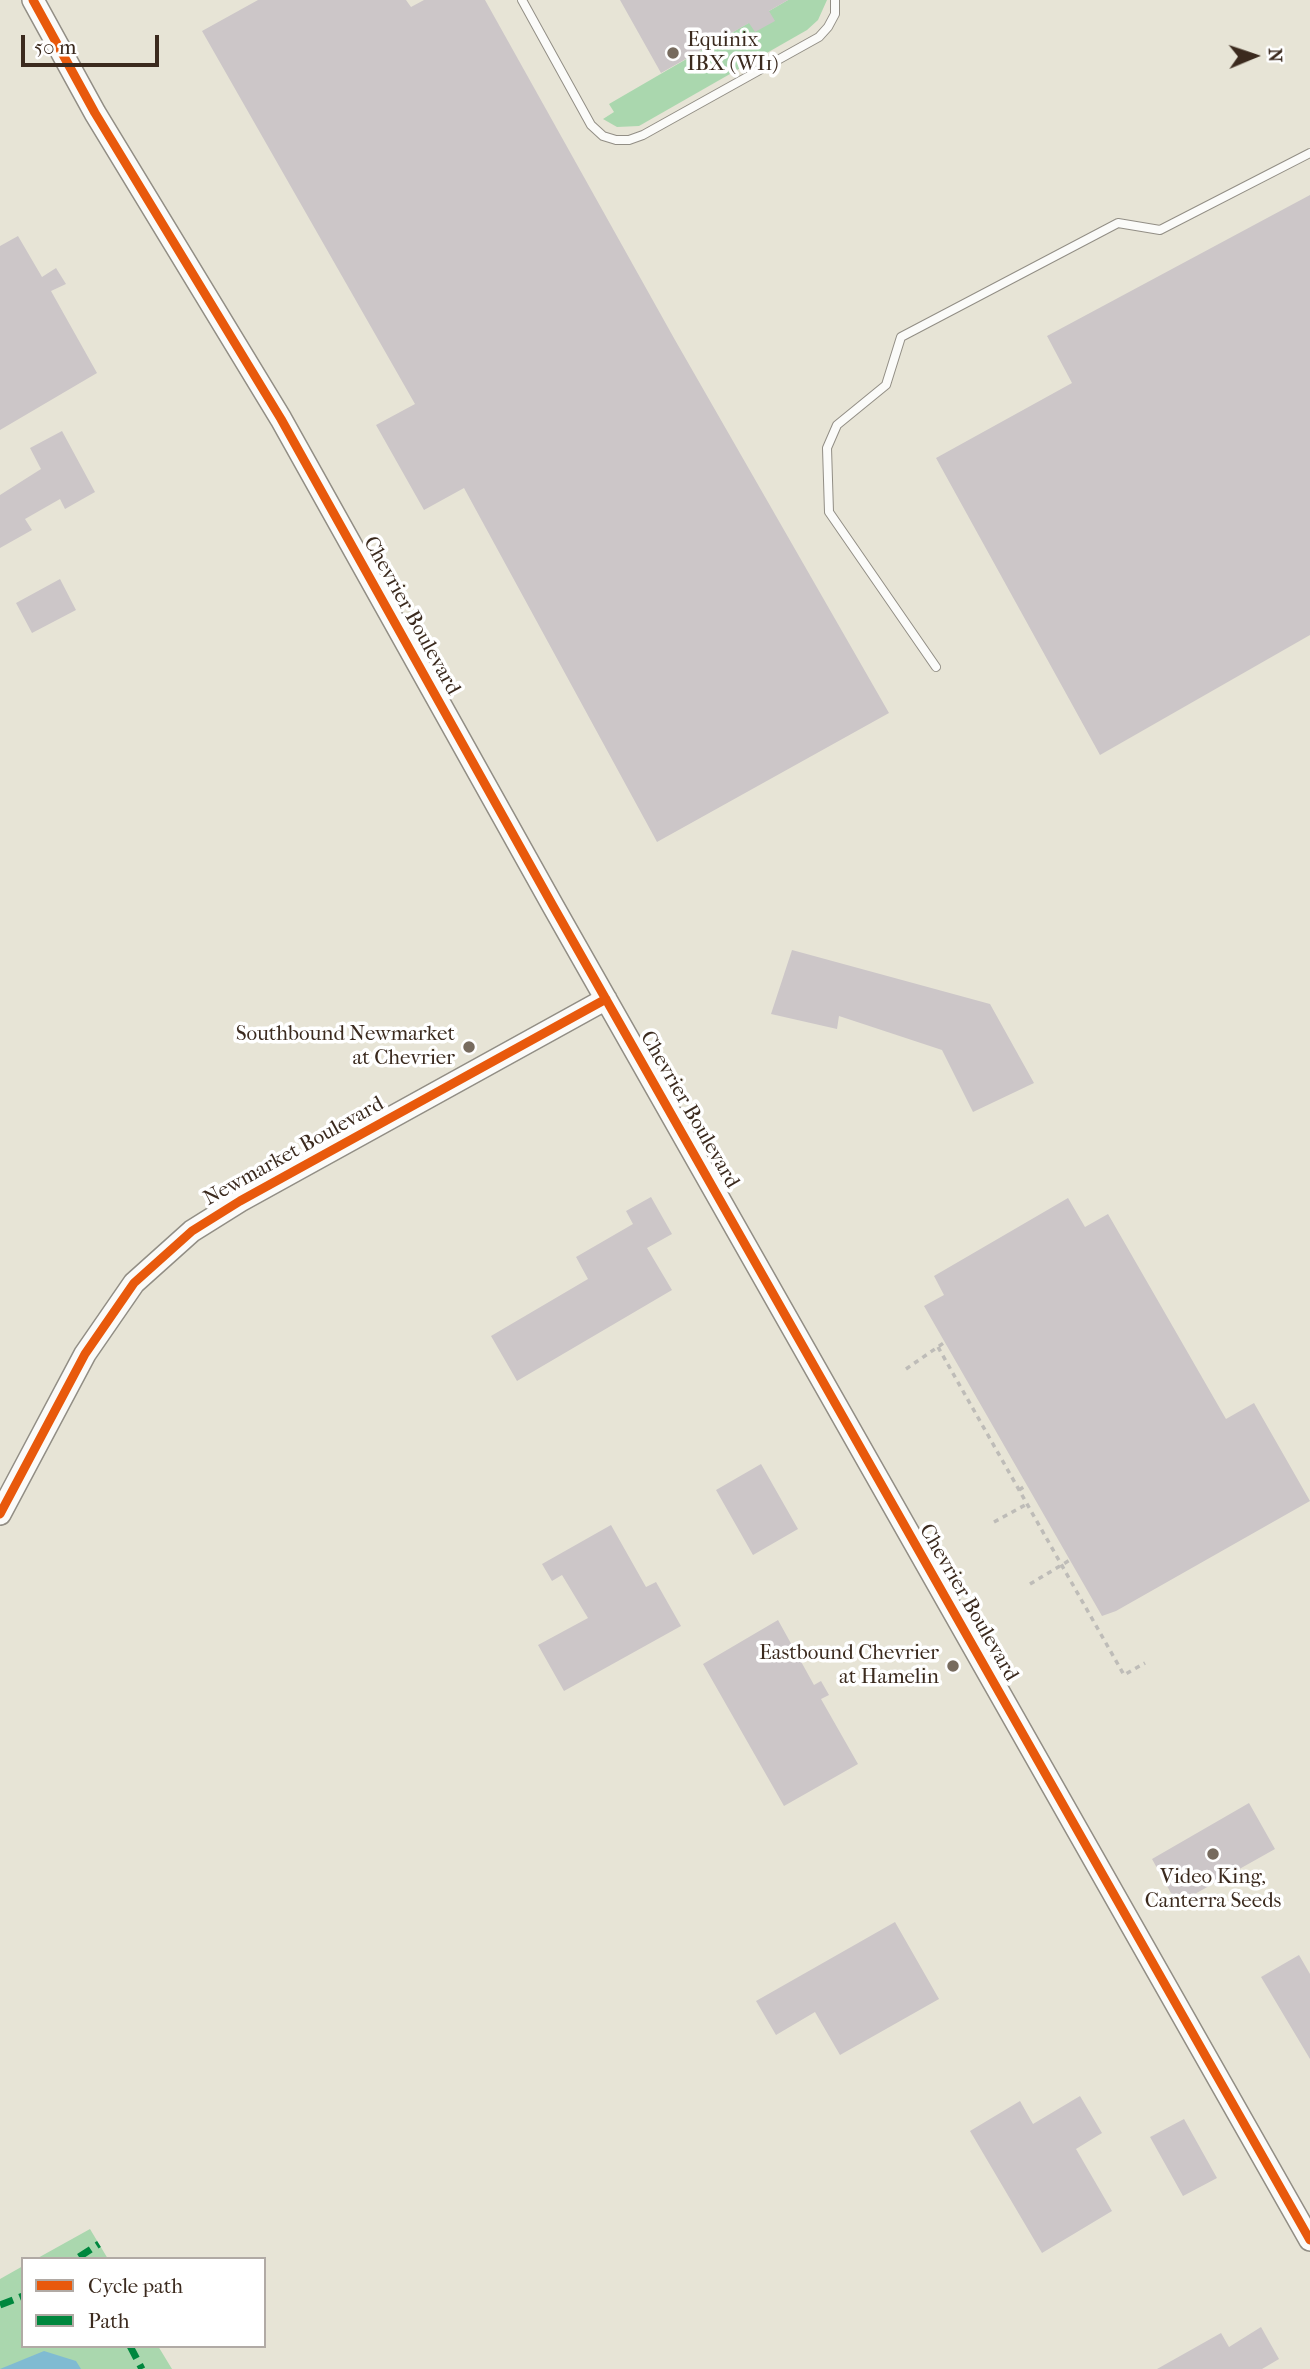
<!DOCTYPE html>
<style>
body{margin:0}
#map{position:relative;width:1310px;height:2369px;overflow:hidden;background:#e7e4d6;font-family:"IM FELL French Canon",serif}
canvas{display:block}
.legend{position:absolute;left:21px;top:2257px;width:245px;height:91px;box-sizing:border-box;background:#fff;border:2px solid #b1aaa5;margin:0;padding:9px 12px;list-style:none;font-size:21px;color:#3b2a1e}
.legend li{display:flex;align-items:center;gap:14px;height:35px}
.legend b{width:35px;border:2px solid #b1aaa5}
.north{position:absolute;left:1219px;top:21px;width:70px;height:70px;-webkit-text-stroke:5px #fff;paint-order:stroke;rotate:88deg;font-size:19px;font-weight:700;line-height:28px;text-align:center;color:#3b2a1e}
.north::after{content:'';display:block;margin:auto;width:24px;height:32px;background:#3b2a1e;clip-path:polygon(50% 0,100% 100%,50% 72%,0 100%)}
.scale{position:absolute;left:21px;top:35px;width:138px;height:32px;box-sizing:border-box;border:4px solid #3b2a1e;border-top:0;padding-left:9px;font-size:21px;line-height:24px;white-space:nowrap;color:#3b2a1e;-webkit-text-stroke:5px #fff;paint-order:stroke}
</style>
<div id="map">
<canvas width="1310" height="2369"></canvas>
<ul class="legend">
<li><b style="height:9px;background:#e8590c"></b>Cycle path</li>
<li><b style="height:9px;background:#00873e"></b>Path</li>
</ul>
<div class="north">N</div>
<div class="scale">50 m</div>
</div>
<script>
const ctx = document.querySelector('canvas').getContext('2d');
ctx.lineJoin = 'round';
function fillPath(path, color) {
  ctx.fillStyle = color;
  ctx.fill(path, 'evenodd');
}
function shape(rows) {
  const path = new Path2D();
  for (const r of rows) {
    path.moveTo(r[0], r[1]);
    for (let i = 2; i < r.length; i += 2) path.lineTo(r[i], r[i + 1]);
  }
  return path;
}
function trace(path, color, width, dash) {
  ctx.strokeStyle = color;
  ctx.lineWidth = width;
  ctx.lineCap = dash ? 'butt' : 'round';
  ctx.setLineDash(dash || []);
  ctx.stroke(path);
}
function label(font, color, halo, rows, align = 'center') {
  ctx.font = font + ' "IM FELL French Canon",serif';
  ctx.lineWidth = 7;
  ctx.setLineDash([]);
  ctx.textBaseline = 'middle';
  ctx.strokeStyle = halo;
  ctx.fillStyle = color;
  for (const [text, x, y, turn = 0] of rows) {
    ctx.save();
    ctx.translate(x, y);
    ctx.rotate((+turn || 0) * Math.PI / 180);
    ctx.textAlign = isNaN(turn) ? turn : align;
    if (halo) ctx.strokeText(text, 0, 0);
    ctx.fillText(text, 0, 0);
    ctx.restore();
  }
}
fillPath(shape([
 [788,0,827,0,818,20,807,30,639,126,617,127,603,119,614,112,609,104],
 [90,2229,108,2259,36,2259],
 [23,2266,23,2346,158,2346,172,2369,0,2369,0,2279]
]), '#aad7ae');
fillPath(shape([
 [44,2351,76,2361,81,2369,0,2369]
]), '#80bbd2');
fillPath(shape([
 [258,0,406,0,411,7,424,0,485,0,675,340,889,713,657,842,464,488,424,510,376,425,415,404,202,31],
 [620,0,788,0,769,11,775,21,755,32,749,23,661,73],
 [1310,195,1310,635,1100,755,936,458,1072,383,1047,336],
 [18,236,42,277,56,268,66,284,51,291,97,373,0,430,0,246],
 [62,431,95,492,65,509,60,499,25,519,32,530,0,548,0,495,41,469,30,448],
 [60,579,76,610,32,633,16,603],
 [792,950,990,1004,1034,1083,973,1112,942,1050,839,1016,837,1029,771,1014],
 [651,1197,672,1234,647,1248,672,1290,517,1381,491,1336,588,1279,576,1257,633,1224,626,1211],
 [1068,1198,1085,1227,1108,1214,1226,1419,1254,1403,1310,1501,1116,1611,1102,1616,924,1306,944,1295,934,1276],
 [761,1464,798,1529,753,1555,716,1490],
 [611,1525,646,1587,656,1582,681,1626,564,1691,538,1645,588,1618,562,1575,552,1581,542,1564],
 [778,1620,814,1685,821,1681,829,1695,821,1699,858,1764,784,1806,703,1664],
 [1249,1803,1275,1849,1177,1904,1152,1859],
 [895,1922,939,1999,840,2055,815,2012,776,2035,756,2001],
 [1299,1955,1310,1974,1310,2059,1261,1977],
 [1080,2096,1102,2133,1076,2149,1112,2211,1042,2253,970,2131,1020,2101,1033,2124],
 [1184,2119,1217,2178,1183,2196,1150,2137],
 [1261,2327,1279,2359,1262,2369,1157,2369,1221,2333,1229,2347]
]), '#ccc6c8');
const service = shape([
 [522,0,591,125,603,136,616,140,629,140,643,135,819,37,828,27,835,14,835,0],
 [936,667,829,512,827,448,837,425,886,385,901,337,1118,223,1160,230,1310,153]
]);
const tertiary = shape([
 [33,0,95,113,281,419,553,906,1310,2240],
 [0,1514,85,1354,134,1283,192,1231,240,1201,606,999]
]);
trace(service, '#928e85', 10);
trace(tertiary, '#928e85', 24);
trace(shape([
 [938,1347,1124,1675,1145,1663],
 [906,1369,945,1342],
 [1019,1490,1027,1485],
 [994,1522,1027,1504],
 [1030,1584,1070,1560]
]), '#bebcb8', 3.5, [5, 5]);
trace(service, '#fbfbf9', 8);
trace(tertiary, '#fbfbf9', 21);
trace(shape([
 [79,2257,99,2244],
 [0,2305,23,2296],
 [130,2346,142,2369]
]), '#00873e', 7, [14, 7]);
trace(shape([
 [33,0,95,113,281,419,553,906,1310,2240],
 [0,1514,85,1354,134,1283,192,1231,240,1201,606,999]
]), '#e8590c', 9);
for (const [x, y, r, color] of [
 [673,53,7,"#776b5e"],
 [469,1047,7,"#776b5e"],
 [953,1666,7,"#776b5e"],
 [1213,1854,7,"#776b5e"]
]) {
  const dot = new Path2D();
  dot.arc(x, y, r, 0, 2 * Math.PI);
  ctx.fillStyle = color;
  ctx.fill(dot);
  trace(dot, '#fff', 2.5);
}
label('21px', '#3b2a1e', '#fff', [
 ["Equinix",687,41,"left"],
 ["IBX (WI1)",687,65,"left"],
 ["Southbound Newmarket",455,1035],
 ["at Chevrier",455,1059],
 ["Eastbound Chevrier",939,1654],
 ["at Hamelin",939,1678],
 ["Video King,",1213,1878,"center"],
 ["Canterra Seeds",1213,1902,"center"]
], 'right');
label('21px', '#3b2a1e', '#fff', [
 ["Chevrier Boulevard",411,616,61],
 ["Chevrier Boulevard",689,1110,60],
 ["Newmarket Boulevard",294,1152,-29],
 ["Chevrier Boulevard",968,1603,60]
]);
</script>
